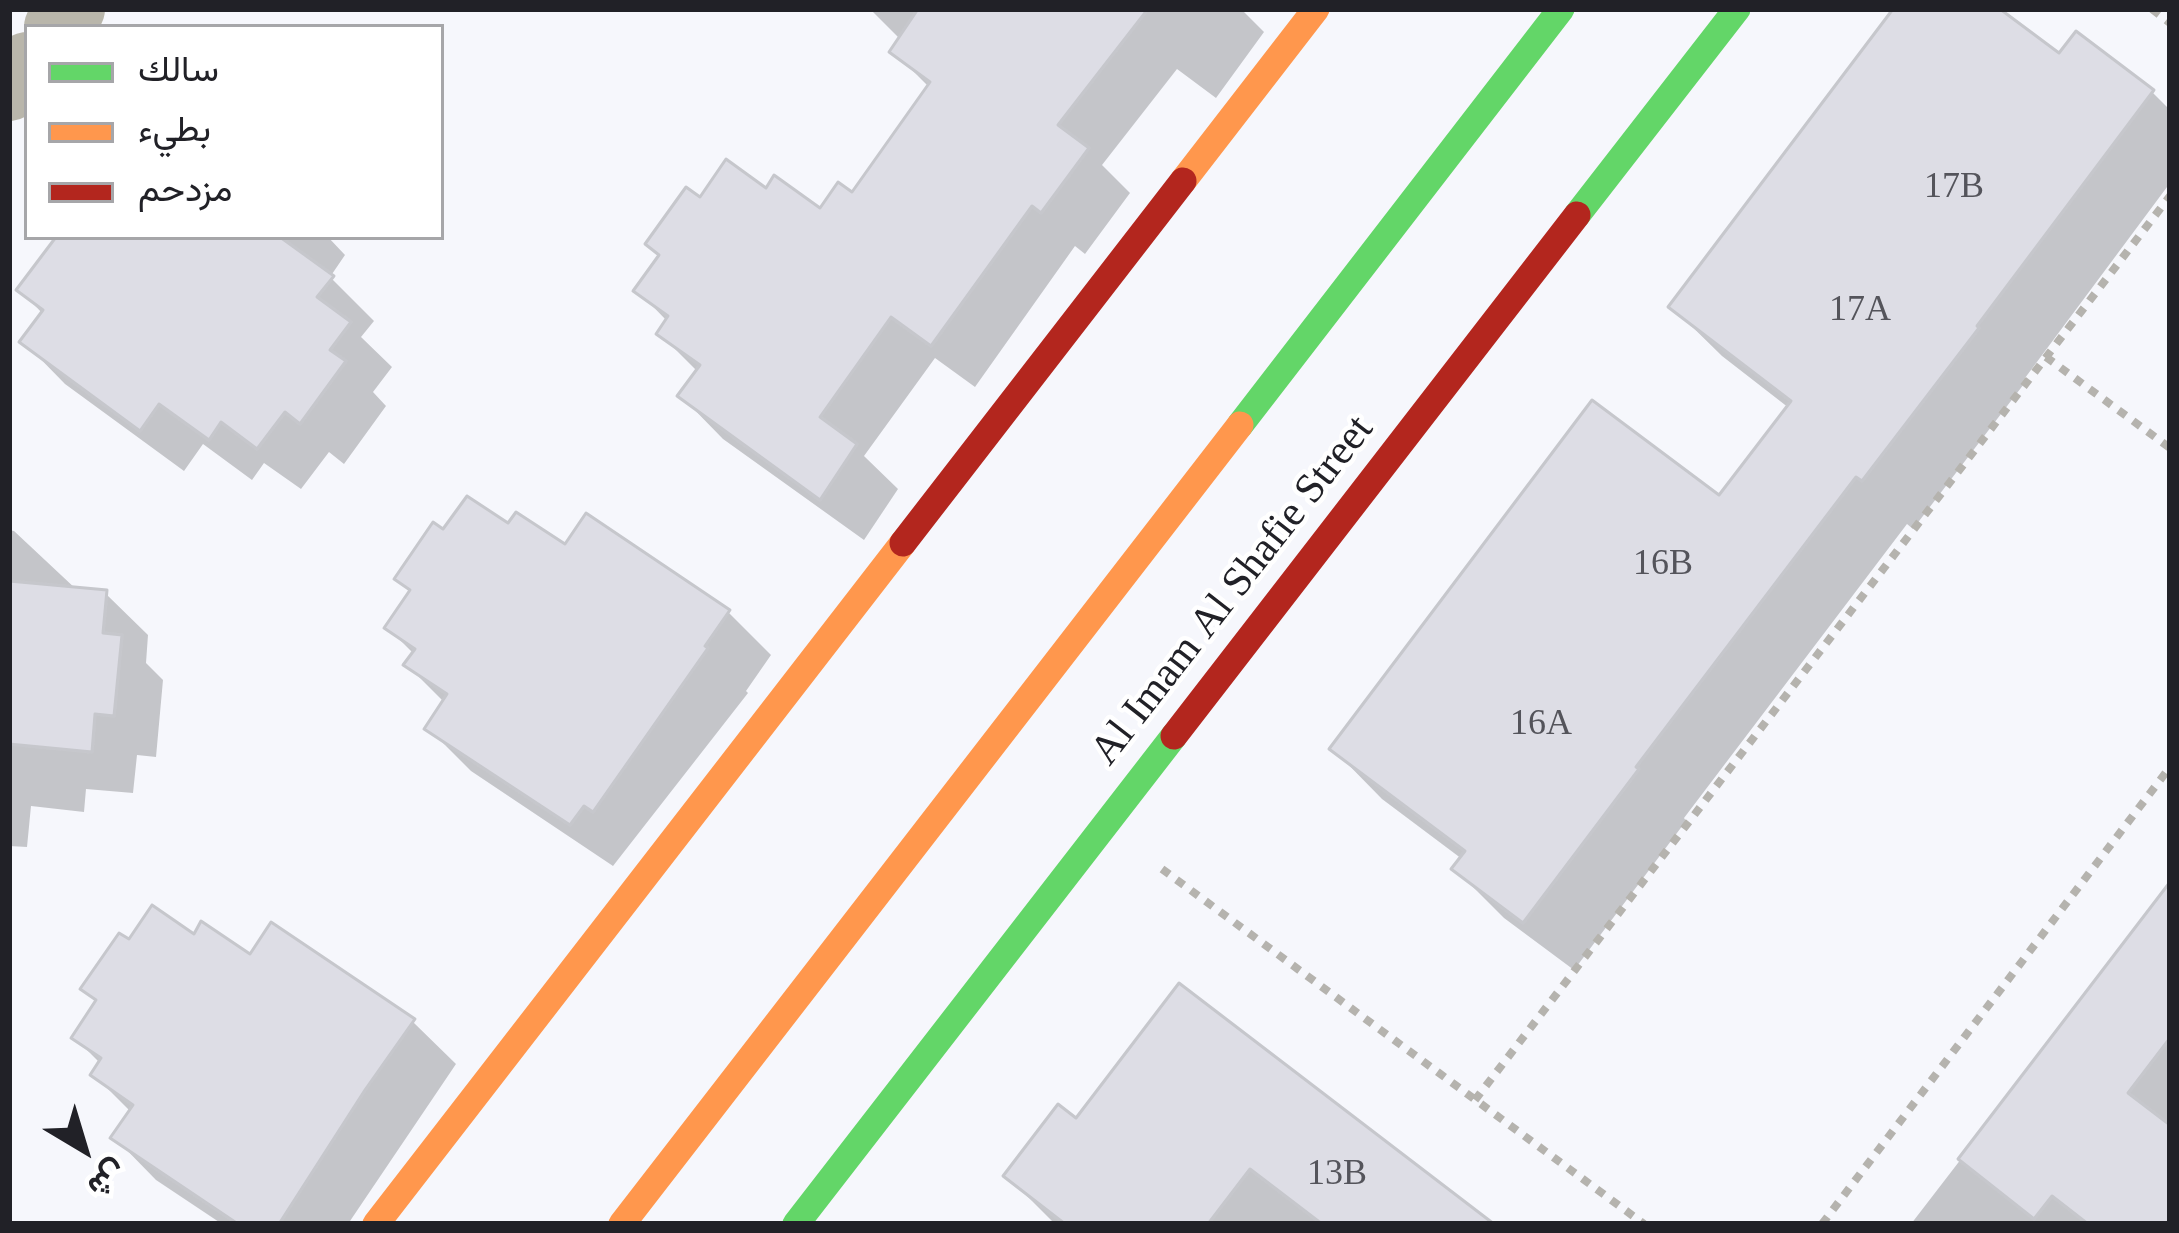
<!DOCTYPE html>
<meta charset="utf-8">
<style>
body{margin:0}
#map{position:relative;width:2179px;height:1233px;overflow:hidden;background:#f6f7fc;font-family:Georgia,Vazirmatn,serif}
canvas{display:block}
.frame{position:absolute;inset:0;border:12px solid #212127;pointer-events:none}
.legend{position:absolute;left:24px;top:24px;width:420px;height:216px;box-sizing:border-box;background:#fff;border:3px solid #a6a6a9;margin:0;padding:15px 21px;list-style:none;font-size:36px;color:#212127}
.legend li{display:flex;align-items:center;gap:24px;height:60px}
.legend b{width:60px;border:3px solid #a6a6a9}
.north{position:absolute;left:24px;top:1089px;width:120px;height:120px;-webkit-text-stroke:9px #fff;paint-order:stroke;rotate:142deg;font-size:33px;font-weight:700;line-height:48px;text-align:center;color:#212127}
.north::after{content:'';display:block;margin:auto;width:42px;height:54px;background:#212127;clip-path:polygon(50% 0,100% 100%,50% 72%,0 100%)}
</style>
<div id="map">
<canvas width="2179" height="1233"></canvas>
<div class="frame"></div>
<ul class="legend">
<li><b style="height:15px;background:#63d668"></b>سالك</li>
<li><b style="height:15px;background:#ff974d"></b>بطيء</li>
<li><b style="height:15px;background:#b3261e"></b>مزدحم</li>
</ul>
<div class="north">ش</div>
</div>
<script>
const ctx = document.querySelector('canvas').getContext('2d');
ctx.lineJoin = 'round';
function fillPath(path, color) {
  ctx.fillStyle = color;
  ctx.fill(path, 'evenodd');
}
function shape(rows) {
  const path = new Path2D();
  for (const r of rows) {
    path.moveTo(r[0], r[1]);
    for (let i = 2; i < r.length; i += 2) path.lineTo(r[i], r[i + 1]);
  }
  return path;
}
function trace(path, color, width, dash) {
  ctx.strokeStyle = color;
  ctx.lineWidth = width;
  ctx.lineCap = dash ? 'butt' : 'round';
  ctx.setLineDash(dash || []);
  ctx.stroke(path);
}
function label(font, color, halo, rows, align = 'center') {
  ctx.font = font + ' Georgia,serif';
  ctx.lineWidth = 9;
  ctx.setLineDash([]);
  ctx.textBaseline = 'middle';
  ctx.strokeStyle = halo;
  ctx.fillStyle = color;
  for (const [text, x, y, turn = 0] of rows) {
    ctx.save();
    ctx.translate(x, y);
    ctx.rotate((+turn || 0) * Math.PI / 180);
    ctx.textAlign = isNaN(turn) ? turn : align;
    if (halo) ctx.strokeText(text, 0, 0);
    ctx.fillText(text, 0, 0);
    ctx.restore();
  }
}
fillPath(shape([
 [870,9,1241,9,1264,32,1216,98,1177,69,1102,165,1130,193,1085,254,1075,246,975,387,935,358,864,456,898,489,864,540,723,439,681,396,698,372,660,334,668,322,637,290,700,201,767,193,820,212,853,196,930,88,893,51,901,40],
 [1897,9,1995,9,2060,57,2152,92,2170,110,2170,183,2025,378,2027,380,1913,529,1907,524,1684,818,1686,821,1574,970,1504,918,1455,869,1462,859,1382,799,1333,749,1720,499,1789,408,1722,356,1672,307],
 [59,237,328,237,345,255,330,277,374,321,361,337,392,367,373,392,386,406,344,464,329,452,301,489,264,463,252,480,203,444,184,471,65,384,23,341,43,314,20,290],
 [509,527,728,612,771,655,746,691,748,693,613,866,471,771,428,728,445,703,407,665,415,655,388,628,412,592,398,578,443,533],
 [9,530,14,531,77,590,105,593,148,635,146,663,163,680,156,757,137,755,133,793,86,789,84,812,31,806,27,847,9,846],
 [2170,884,2170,1224,1911,1224,2142,924],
 [271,926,413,1022,456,1064,348,1224,222,1224,156,1180,114,1137,131,1112,94,1075,101,1064,75,1038,98,1003,84,989,130,943,195,938,250,958],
 [1076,1122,1489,1224,1055,1224,1007,1176]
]), '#0003');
const building = shape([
 [918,9,1148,9,1058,125,1089,148,1041,213,1032,206,931,346,891,317,820,417,857,444,820,500,677,396,700,365,656,334,668,316,633,291,659,255,645,244,686,187,700,197,726,159,766,188,774,175,820,208,838,182,852,192,930,82,889,52,918,9],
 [1893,9,2000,9,2059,53,2076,31,2154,90,1977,326,1979,328,1862,481,1856,477,1636,767,1639,769,1523,923,1451,869,1465,851,1329,749,1592,400,1719,495,1791,401,1668,307,1893,9],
 [56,237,280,237,334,276,317,297,351,322,330,350,346,361,300,424,285,412,257,449,221,422,209,440,159,404,140,431,19,342,43,310,16,290,56,237],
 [467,496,508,523,516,512,565,544,586,513,730,610,705,646,708,648,593,812,584,806,570,825,424,729,447,694,403,665,415,649,384,628,410,590,394,579,433,522,443,529,467,496],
 [9,581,107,590,103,633,122,635,114,716,95,714,92,752,9,744,9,581],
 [2170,882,2170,1038,2128,1093,2170,1125,2170,1224,2088,1224,2052,1196,2034,1219,1958,1159,2170,882],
 [152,905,194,934,201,921,250,954,271,922,415,1019,365,1090,279,1224,238,1224,110,1138,133,1105,90,1075,101,1058,71,1038,96,1000,80,989,119,933,129,939,152,905],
 [1179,983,1494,1224,1322,1224,1250,1169,1208,1224,1065,1224,1003,1176,1058,1104,1076,1118,1179,983]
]);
fillPath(building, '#dddde5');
trace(building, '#c6c7cc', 3);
trace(shape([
 [2152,9,2170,23],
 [2046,357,2170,448],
 [1162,869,1644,1224],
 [1475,1100,2170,196],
 [1822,1224,2170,767]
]), '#b5b3ae', 8, [9, 9]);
trace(shape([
 [57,27,72,9],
 [9,88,27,65]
]), '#b9b6ab', 66);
trace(shape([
 [1577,215,1737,9],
 [1240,425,1561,9],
 [796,1224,1174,736]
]), '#63d668', 27);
trace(shape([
 [1183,181,1316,9],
 [376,1224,903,543],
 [622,1224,1240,425]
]), '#ff974d', 27);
trace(shape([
 [903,543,1183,181],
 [1174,736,1577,215]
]), '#b3261e', 27);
label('36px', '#54545b', null, [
 ["17B",1954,188],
 ["17A",1860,311],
 ["16B",1663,565],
 ["16A",1541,725],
 ["13B",1337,1175]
]);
label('42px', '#212127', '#fff', [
 ["Al Imam Al Shafie Street",1233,591,-52]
]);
</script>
